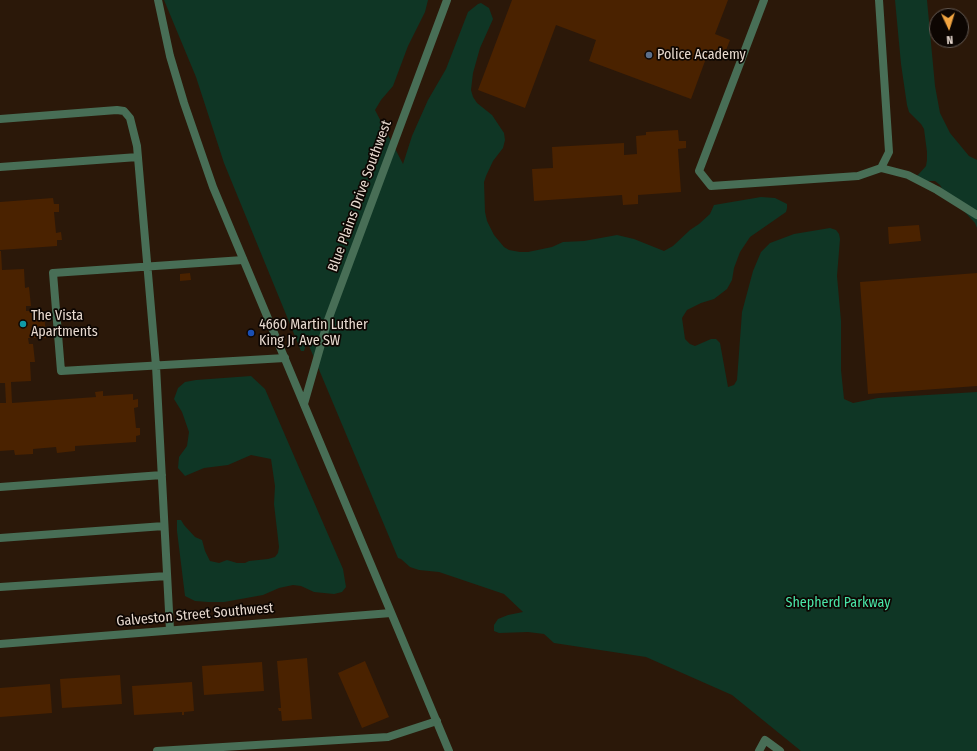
<!DOCTYPE html>
<style>
body{margin:0}
#map{position:relative;width:977px;height:751px;overflow:hidden;background:#2b1809;font-family:"Fira Sans Condensed",sans-serif}
canvas{display:block}
.north{position:absolute;left:929px;top:8px;width:40px;height:40px;box-sizing:border-box;background:#0d0602;border:1px solid #655b54;border-radius:50%;rotate:176deg;font-size:11px;font-weight:700;line-height:16px;text-align:center;color:#e8dad0}
.north::after{content:'';display:block;margin:auto;width:14px;height:18px;background:#f2a541;clip-path:polygon(50% 0,100% 100%,50% 72%,0 100%)}
</style>
<div id="map">
<canvas width="977" height="751"></canvas>
<div class="north">N</div>
</div>
<script>
const ctx = document.querySelector('canvas').getContext('2d');
ctx.lineJoin = 'round';
function fillPath(path, color) {
  ctx.fillStyle = color;
  ctx.fill(path, 'evenodd');
}
function shape(rows) {
  const path = new Path2D();
  for (const r of rows) {
    path.moveTo(r[0], r[1]);
    for (let i = 2; i < r.length; i += 2) path.lineTo(r[i], r[i + 1]);
  }
  return path;
}
function trace(path, color, width, dash) {
  ctx.strokeStyle = color;
  ctx.lineWidth = width;
  ctx.lineCap = dash ? 'butt' : 'round';
  ctx.setLineDash(dash || []);
  ctx.stroke(path);
}
function label(font, color, halo, rows, align = 'center') {
  ctx.font = font + ' "Fira Sans Condensed",sans-serif';
  ctx.lineWidth = 3.5;
  ctx.setLineDash([]);
  ctx.textBaseline = 'middle';
  ctx.strokeStyle = halo;
  ctx.fillStyle = color;
  for (const [text, x, y, turn = 0] of rows) {
    ctx.save();
    ctx.translate(x, y);
    ctx.rotate((+turn || 0) * Math.PI / 180);
    ctx.textAlign = isNaN(turn) ? turn : align;
    if (halo) ctx.strokeText(text, 0, 0);
    ctx.fillText(text, 0, 0);
    ctx.restore();
  }
}
fillPath(shape([
 [164,0,428,0,425,12,408,46,393,86,381,100,375,110,403,164,412,136,428,100,446,69,468,12,478,4,481,3,489,8,493,19,480,48,473,73,471,90,473,97,477,103,492,115,504,133,505,140,503,148,493,161,486,176,484,182,485,212,487,221,494,235,504,247,509,250,520,252,528,252,552,247,563,242,584,241,617,235,634,239,664,251,673,246,690,230,699,224,710,214,714,205,761,197,775,198,787,204,787,208,786,212,750,237,740,252,734,268,732,280,727,289,714,299,701,303,687,310,682,318,685,339,690,344,695,346,711,339,716,339,720,343,728,387,734,385,737,380,742,312,753,271,761,252,770,243,794,234,830,228,836,230,839,234,840,239,837,276,841,321,841,370,844,399,853,403,878,398,977,392,977,751,801,751,732,695,646,657,554,643,544,634,528,632,499,633,494,631,494,625,498,619,508,615,523,612,504,594,439,572,419,570,410,567,401,559,398,558,307,341,304,351,301,351,224,163,196,77],
 [895,0,927,0,935,86,940,113,950,133,969,156,977,160,977,228,975,223,962,209,945,194,940,185,935,181,920,181,917,176,926,166,927,160,927,152,924,129,921,124,909,112,907,105,901,64],
 [251,376,265,389,343,569,346,587,342,592,334,594,314,592,301,586,293,585,279,588,263,595,224,602,208,602,195,601,185,596,177,531,177,520,181,520,184,525,195,537,202,540,205,551,210,561,219,563,227,560,237,563,245,563,249,561,268,559,275,557,278,553,279,547,274,504,275,486,271,459,251,455,228,465,204,468,185,476,178,468,179,457,187,446,189,432,182,412,174,399,178,388,185,382,196,380]
]), '#0f3625');
fillPath(shape([
 [512,0,728,0,715,34,730,40,723,58,708,53,691,99,589,61,596,40,556,25,525,108,478,90],
 [678,130,679,141,686,141,686,148,678,149,681,192,638,195,638,204,623,205,622,195,534,201,532,169,553,168,552,147,624,143,624,155,637,154,636,136,646,135,646,132],
 [53,198,54,204,59,204,59,212,54,212,56,233,61,232,62,240,57,240,57,246,0,250,0,202],
 [919,225,921,241,889,244,888,227],
 [0,251,1,251,2,270,24,269,25,288,29,287,31,306,26,306,26,311,44,310,46,338,28,338,29,344,33,344,35,362,30,362,31,381,11,382,12,403,96,397,95,392,103,391,103,396,133,394,133,400,138,399,138,407,134,408,136,428,140,428,140,435,136,436,136,442,75,446,75,451,57,453,56,447,33,449,33,454,15,455,14,450,0,451,0,403,6,403,5,383,0,383],
 [190,273,191,280,180,281,180,274],
 [977,273,977,386,868,394,860,282],
 [307,658,312,719,282,721,281,711,279,711,278,708,281,708,277,661],
 [365,661,389,717,362,728,338,673],
 [262,662,264,691,204,695,202,666],
 [120,675,122,704,62,708,60,679],
 [192,682,194,711,184,712,184,715,182,715,182,712,134,715,132,686],
 [50,684,52,713,0,717,0,688]
]), '#4a2200');
trace(shape([
 [764,0,699,171,711,186,858,176,881,168,889,152,879,0],
 [0,119,117,110,124,111,130,118,137,146,156,366,170,630],
 [0,167,138,157],
 [881,168,908,175,937,190,977,215],
 [243,260,53,273,61,371,285,358],
 [0,487,162,475],
 [0,538,164,526],
 [0,587,167,576],
 [157,751,388,737,437,721],
 [759,751,765,740,780,751]
]), '#486e56', 8);
trace(shape([
 [158,0,170,56,184,103,213,187,449,751],
 [304,404,328,320,447,0],
 [0,644,391,613]
]), '#486e56', 8);
for (const [x, y, r, color] of [
 [649,55,4,"#5c6f8a"],
 [23,324,4,"#0f9aa8"],
 [251,333,4,"#1a4fb4"]
]) {
  const dot = new Path2D();
  dot.arc(x, y, r, 0, 2 * Math.PI);
  ctx.fillStyle = color;
  ctx.fill(dot);
  trace(dot, '#0d0602', 1.5);
}
label('14px', '#e8dad0', '#0d0602', [
 ["Police Academy",657,55],
 ["The Vista",31,316],
 ["Apartments",31,332],
 ["4660 Martin Luther",259,325],
 ["King Jr Ave SW",259,341]
], 'left');
label('14px', '#e8dad0', '#0d0602', [
 ["Blue Plains Drive Southwest",360,196,-70],
 ["Galveston Street Southwest",195,615,-5]
]);
label('14px', '#49e6a8', '#0d0602', [
 ["Shepherd Parkway",838,603]
]);
</script>
